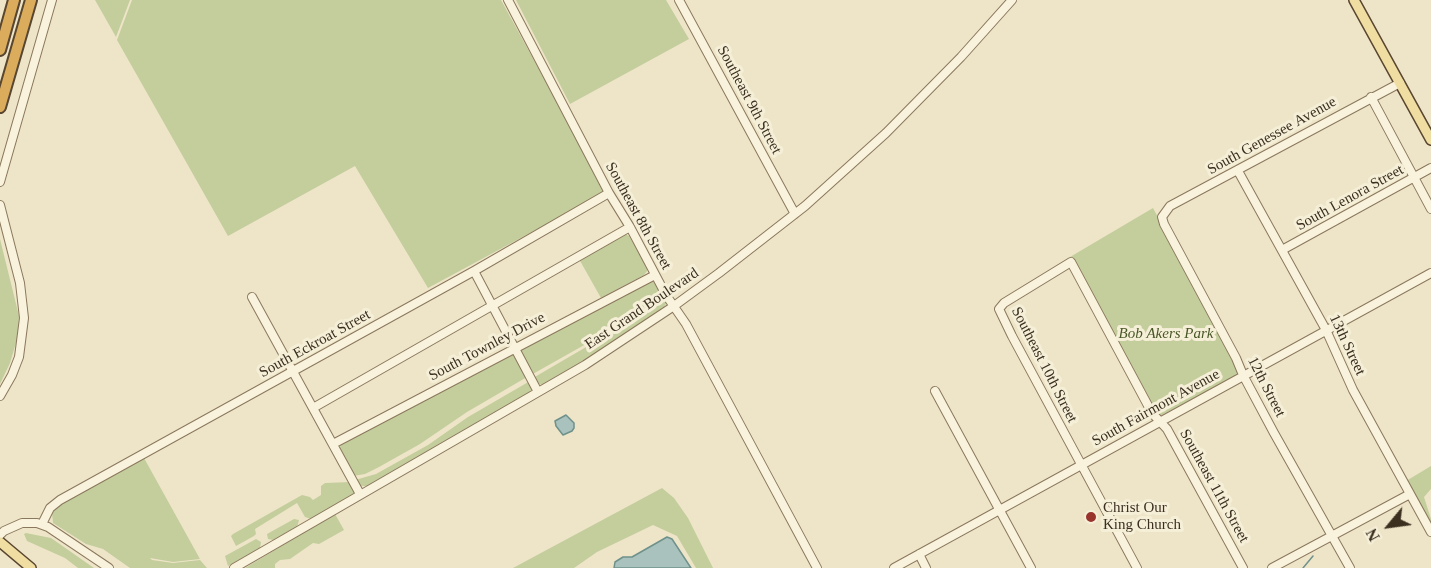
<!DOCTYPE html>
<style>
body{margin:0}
#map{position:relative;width:1431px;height:568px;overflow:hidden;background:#eee5c8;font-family:"Times New Roman",serif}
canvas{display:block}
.north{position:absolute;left:1359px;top:496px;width:60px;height:60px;-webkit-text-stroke:4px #f6efd8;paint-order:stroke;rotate:241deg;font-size:16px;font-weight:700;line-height:24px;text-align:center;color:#3b2f20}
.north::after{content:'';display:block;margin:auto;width:21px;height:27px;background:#3b2f20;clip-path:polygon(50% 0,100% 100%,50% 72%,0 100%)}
</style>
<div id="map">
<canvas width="1431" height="568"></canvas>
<div class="north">N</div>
</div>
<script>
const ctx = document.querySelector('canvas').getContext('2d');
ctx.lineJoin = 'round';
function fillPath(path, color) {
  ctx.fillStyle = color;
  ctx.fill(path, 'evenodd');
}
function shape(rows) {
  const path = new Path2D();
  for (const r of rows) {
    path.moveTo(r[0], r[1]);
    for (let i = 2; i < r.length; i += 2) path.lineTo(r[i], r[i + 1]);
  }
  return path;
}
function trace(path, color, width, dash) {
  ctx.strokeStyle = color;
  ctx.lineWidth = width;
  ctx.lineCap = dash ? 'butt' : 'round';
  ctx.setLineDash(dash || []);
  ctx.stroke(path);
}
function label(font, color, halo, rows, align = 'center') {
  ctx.font = font + ' "Times New Roman",serif';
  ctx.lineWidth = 6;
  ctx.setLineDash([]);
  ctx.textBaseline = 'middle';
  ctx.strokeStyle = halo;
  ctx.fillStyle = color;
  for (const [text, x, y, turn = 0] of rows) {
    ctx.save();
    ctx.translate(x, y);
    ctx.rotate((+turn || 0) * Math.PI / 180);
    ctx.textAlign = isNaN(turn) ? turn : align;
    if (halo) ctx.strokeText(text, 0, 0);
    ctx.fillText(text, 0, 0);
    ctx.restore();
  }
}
fillPath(shape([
 [95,0,130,0,116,37,99,7],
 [132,0,501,0,606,192,428,288,355,166,228,236,117,40],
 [516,0,666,0,689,39,570,104],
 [1153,208,1237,365,1238,372,1234,377,1160,416,1153,411,1070,257],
 [625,234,629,236,647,266,647,271,644,275,601,298,579,259],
 [0,239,19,316,18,336,10,363,0,384],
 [650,281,656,282,662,294,638,312,586,344,531,375,520,350],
 [664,297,667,302,664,307,577,366,542,385,537,383,533,378,629,322],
 [510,353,515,355,527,377,467,412,420,444,379,467,365,474,353,476,338,449,344,442],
 [530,381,532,388,529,394,368,486,360,486,355,480,376,474,428,445,468,417],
 [144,458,200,559,173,562,150,558,152,560,173,563,200,560,207,568,130,568,103,549,86,544,53,523,52,513,59,505],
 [1431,466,1431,489,1424,497,1431,519,1431,526,1406,481],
 [351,482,355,492,353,494,311,519,305,517,297,503,255,529,256,534,254,536,236,546,231,536,233,534,302,495,310,497,313,500,321,495,321,486,325,483],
 [662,488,674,498,688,518,713,568,696,568,677,536,653,525,597,552,574,568,513,568],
 [335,514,344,530,319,544,313,543,290,559,280,560,275,564,275,568,245,568],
 [294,519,299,520,297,527,273,540,268,539,267,534],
 [26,533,51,538,94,568,78,568,65,558,27,541,24,534],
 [256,539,261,542,260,548,228,566,225,556]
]), '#c4cd9c');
const water = shape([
 [566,415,574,423,574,428,572,431,563,435,556,426,555,421,566,415],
 [667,537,672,539,691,568,614,568,615,562,623,557,632,557,667,537]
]);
fillPath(water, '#a9c2bd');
trace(water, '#6f918b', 1.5);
trace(shape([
 [1303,568,1313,556]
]), '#6f918b', 1.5);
const minor = shape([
 [508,0,609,193,630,227,666,295,686,324,817,568],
 [679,0,795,214],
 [1371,97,1431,209],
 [1238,171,1326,330,1353,390,1431,532],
 [0,182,52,0],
 [0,205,20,283,24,318,19,357,12,375,0,396],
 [1282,250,1431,168],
 [474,271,538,392],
 [252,297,360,494],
 [935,391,1031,568],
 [313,408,630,227],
 [333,444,655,275],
 [42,524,50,508,60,500,474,271,609,193],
 [0,535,4,531,22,523,37,523,48,527,109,568],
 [919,554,926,568],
 [234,568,585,365,674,306,719,273,805,206,886,133,961,57,1012,0],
 [894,568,1431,273],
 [1137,568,1012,336,999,309,1004,303,1071,262,1152,413,1167,429,1243,568],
 [1272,568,1410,494],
 [1350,568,1274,433,1243,375,1236,358,1164,224,1162,217,1170,206,1400,83]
]);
const major = shape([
 [1354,0,1431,140],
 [0,542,31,568]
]);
const highway = shape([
 [0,50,14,0],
 [0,107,31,0]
]);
trace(minor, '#8a785d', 10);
trace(major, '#594631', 12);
trace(highway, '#594631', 14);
trace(minor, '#f9f2dc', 8);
trace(major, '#f0dda1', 9);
trace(highway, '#dbac5b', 10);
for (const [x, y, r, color] of [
 [1091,517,6,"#99342d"]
]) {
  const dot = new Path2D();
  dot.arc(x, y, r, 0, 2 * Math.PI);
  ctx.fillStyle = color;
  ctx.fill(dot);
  trace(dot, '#f6efd8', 2);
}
label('15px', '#3b2f20', '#f6efd8', [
 ["Southeast 9th Street",749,100,62],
 ["South Genessee Avenue",1272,136,-29],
 ["South Lenora Street",1350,198,-29],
 ["Southeast 8th Street",638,216,61],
 ["East Grand Boulevard",642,309,-34],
 ["South Eckroat Street",315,344,-29],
 ["13th Street",1347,345,65],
 ["South Townley Drive",487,347,-28],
 ["Southeast 10th Street",1044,365,63],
 ["12th Street",1266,387,63],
 ["South Fairmont Avenue",1156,408,-29],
 ["Southeast 11th Street",1214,486,61]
]);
label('italic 15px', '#485727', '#f6efd8', [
 ["Bob Akers Park",1166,334]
]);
label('15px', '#3b2f20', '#f6efd8', [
 ["Christ Our",1103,508],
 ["King Church",1103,525]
], 'left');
</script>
